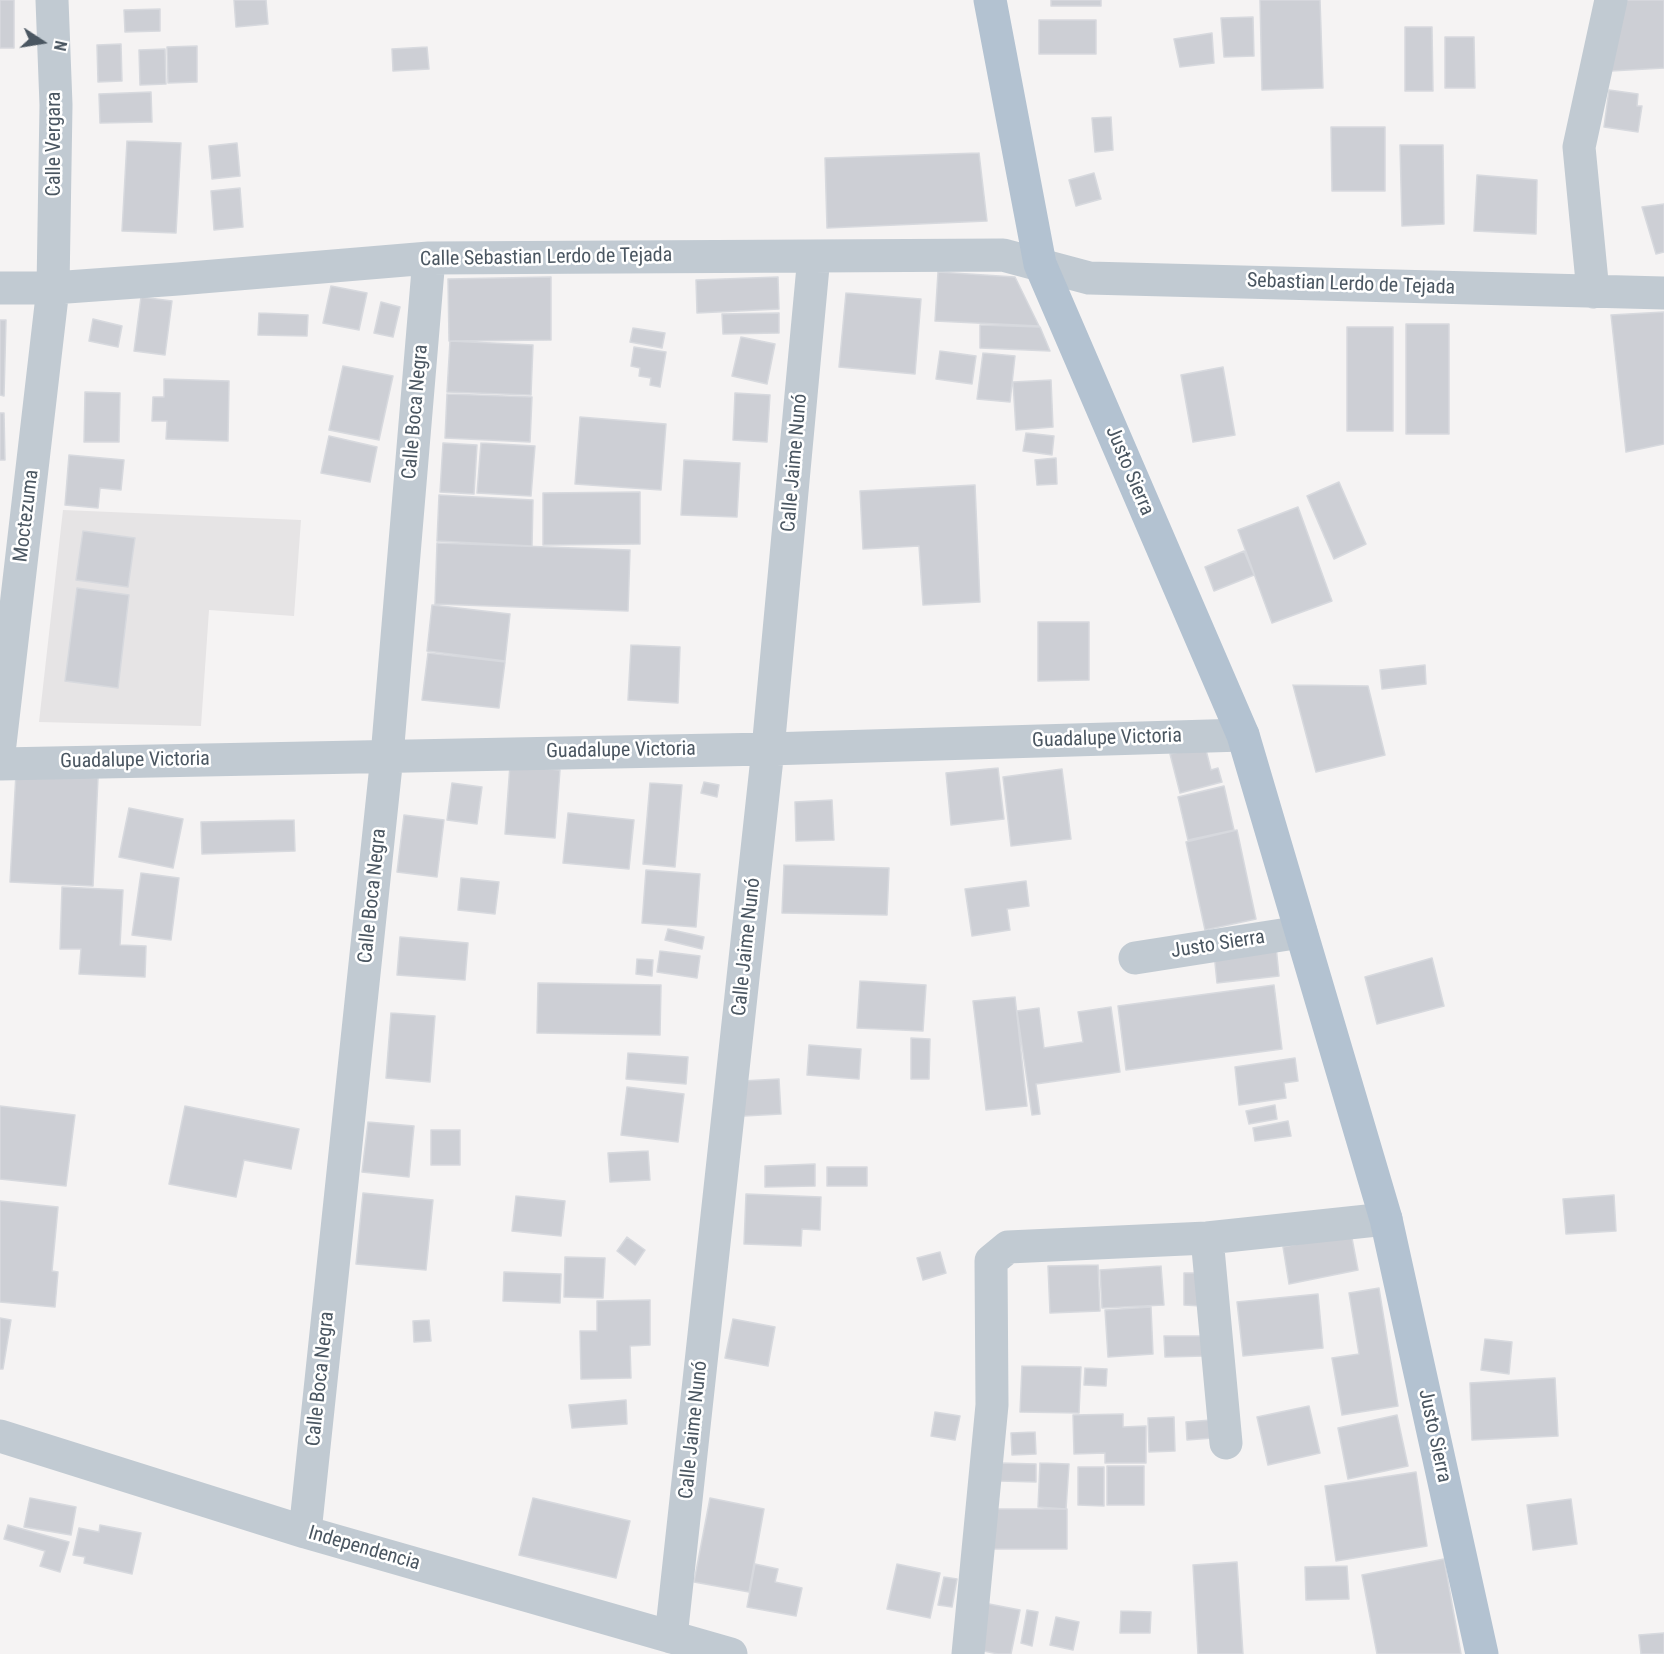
<!DOCTYPE html>
<meta charset="utf-8">
<style>
body{margin:0}
#map{position:relative;width:1664px;height:1654px;overflow:hidden;background:#f5f3f3;font-family:"Roboto Condensed",sans-serif}
canvas{display:block}
.north{position:absolute;left:12px;top:12px;width:60px;height:60px;-webkit-text-stroke:4px #fff;paint-order:stroke;rotate:102deg;font-size:16px;font-weight:700;line-height:24px;text-align:center;color:#4a5661}
.north::after{content:'';display:block;margin:auto;width:21px;height:27px;background:#4a5661;clip-path:polygon(50% 0,100% 100%,50% 72%,0 100%)}
</style>
<div id="map">
<canvas width="1664" height="1654"></canvas>
<div class="north">N</div>
</div>
<script>
const ctx = document.querySelector('canvas').getContext('2d');
ctx.lineJoin = 'round';
function fillPath(path, color) {
  ctx.fillStyle = color;
  ctx.fill(path, 'evenodd');
}
function shape(rows) {
  const path = new Path2D();
  for (const r of rows) {
    path.moveTo(r[0], r[1]);
    for (let i = 2; i < r.length; i += 2) path.lineTo(r[i], r[i + 1]);
  }
  return path;
}
function trace(path, color, width, dash) {
  ctx.strokeStyle = color;
  ctx.lineWidth = width;
  ctx.lineCap = dash ? 'butt' : 'round';
  ctx.setLineDash(dash || []);
  ctx.stroke(path);
}
function label(font, color, halo, rows, align = 'center') {
  ctx.font = font + ' "Roboto Condensed",sans-serif';
  ctx.lineWidth = 5;
  ctx.setLineDash([]);
  ctx.textBaseline = 'middle';
  ctx.strokeStyle = halo;
  ctx.fillStyle = color;
  for (const [text, x, y, turn = 0] of rows) {
    ctx.save();
    ctx.translate(x, y);
    ctx.rotate((+turn || 0) * Math.PI / 180);
    ctx.textAlign = isNaN(turn) ? turn : align;
    if (halo) ctx.strokeText(text, 0, 0);
    ctx.fillText(text, 0, 0);
    ctx.restore();
  }
}
fillPath(shape([
 [63,510,301,520,294,616,209,610,201,726,39,722]
]), '#e6e4e5');
const building = shape([
 [0,0,14,0,14,48,0,48,0,0],
 [234,0,266,0,268,24,236,27,234,0],
 [1051,0,1101,0,1101,6,1051,6,1051,0],
 [1260,0,1320,0,1323,88,1262,90,1260,0],
 [1626,0,1664,0,1664,68,1611,71,1626,0],
 [160,9,160,31,125,32,124,10,160,9],
 [1253,17,1254,56,1224,57,1221,18,1253,17],
 [1039,20,1096,20,1096,54,1039,54,1039,20],
 [1405,27,1432,27,1433,91,1405,91,1405,27],
 [1212,33,1214,63,1180,67,1174,39,1212,33],
 [1445,37,1474,37,1475,88,1445,88,1445,37],
 [121,44,122,81,98,82,97,45,121,44],
 [197,46,197,82,168,83,167,47,197,46],
 [427,47,429,69,393,71,392,49,427,47],
 [165,49,166,84,140,85,139,50,165,49],
 [1609,90,1638,94,1637,106,1642,106,1638,132,1604,127,1609,90],
 [151,92,152,122,100,123,99,94,151,92],
 [1111,117,1113,150,1095,152,1092,118,1111,117],
 [1331,127,1385,127,1385,191,1332,191,1331,127],
 [127,141,181,143,176,233,122,231,127,141],
 [237,143,240,176,212,179,209,146,237,143],
 [1400,145,1443,145,1444,224,1402,226,1400,145],
 [979,153,987,221,827,228,825,158,979,153],
 [1094,173,1101,199,1076,206,1069,180,1094,173],
 [1477,175,1537,180,1536,234,1474,231,1477,175],
 [240,188,243,227,214,230,211,191,240,188],
 [1664,204,1664,252,1656,254,1642,207,1664,204],
 [938,272,1015,277,1039,326,935,321,938,272],
 [551,277,551,340,449,341,448,279,551,277],
 [778,277,779,309,697,313,696,280,778,277],
 [331,286,367,293,359,330,323,323,331,286],
 [846,293,921,299,915,374,839,367,846,293],
 [141,297,172,301,165,355,134,351,141,297],
 [381,302,400,307,393,337,374,333,381,302],
 [1664,312,1664,444,1626,452,1611,315,1664,312],
 [259,313,308,315,307,336,258,335,259,313],
 [779,313,779,333,723,334,722,314,779,313],
 [93,319,122,326,118,347,89,341,93,319],
 [0,320,6,320,4,396,0,395,0,320],
 [1406,324,1449,324,1449,434,1406,434,1406,324],
 [980,325,1040,327,1050,351,980,348,980,325],
 [1347,327,1393,327,1393,431,1347,431,1347,327],
 [633,328,665,333,662,348,630,342,633,328],
 [741,337,775,344,767,384,732,376,741,337],
 [450,341,533,345,531,395,447,392,450,341],
 [634,347,666,352,660,387,650,385,651,378,639,376,640,368,631,366,634,347],
 [940,351,976,356,972,384,936,379,940,351],
 [983,353,1015,356,1010,402,977,399,983,353],
 [343,366,393,376,379,440,329,430,343,366],
 [1223,367,1235,435,1193,442,1181,375,1223,367],
 [164,379,229,381,228,441,166,439,167,421,152,421,153,397,164,397,164,379],
 [1051,380,1053,427,1016,430,1013,382,1051,380],
 [85,392,120,393,119,442,84,442,85,392],
 [735,393,770,395,767,442,733,440,735,393],
 [447,394,532,397,530,442,445,438,447,394],
 [0,413,4,413,5,460,0,460,0,413],
 [580,417,666,424,661,490,575,484,580,417],
 [1026,433,1054,436,1052,455,1023,451,1026,433],
 [329,436,377,447,370,482,321,473,329,436],
 [443,443,477,445,474,494,440,492,443,443],
 [481,443,535,446,531,496,477,493,481,443],
 [69,455,124,460,121,490,100,488,98,508,65,505,69,455],
 [1056,458,1057,484,1037,485,1035,460,1056,458],
 [684,460,740,463,737,517,681,515,684,460],
 [1339,482,1366,544,1334,559,1307,496,1339,482],
 [975,485,980,602,923,605,919,546,863,549,860,491,975,485],
 [640,492,640,544,543,545,543,493,640,492],
 [439,495,533,500,532,546,437,541,439,495],
 [1298,507,1332,601,1272,623,1238,530,1298,507],
 [83,531,135,538,128,587,76,580,83,531],
 [437,543,630,550,628,611,435,604,437,543],
 [1244,551,1254,575,1214,591,1205,567,1244,551],
 [77,588,129,595,118,688,65,681,77,588],
 [432,605,510,614,505,661,427,651,432,605],
 [1038,622,1089,622,1089,680,1038,681,1038,622],
 [631,645,680,647,678,703,628,700,631,645],
 [428,653,505,662,499,708,422,700,428,653],
 [1425,665,1426,684,1382,689,1380,670,1425,665],
 [1293,685,1368,686,1385,755,1316,772,1293,685],
 [1205,746,1211,770,1218,768,1222,782,1180,793,1170,754,1205,746],
 [510,765,560,770,555,838,505,834,510,765],
 [998,768,1004,819,951,825,946,773,998,768],
 [1062,769,1071,839,1011,846,1003,777,1062,769],
 [16,773,98,778,93,886,10,882,16,773],
 [704,782,719,785,717,797,701,793,704,782],
 [452,783,482,787,477,824,447,820,452,783],
 [650,783,682,785,675,867,643,864,650,783],
 [1224,786,1234,830,1188,840,1178,797,1224,786],
 [832,800,834,840,796,841,795,802,832,800],
 [129,808,183,819,173,868,119,857,129,808],
 [568,813,634,820,629,869,563,863,568,813],
 [404,815,444,820,437,877,397,872,404,815],
 [294,820,295,851,202,854,201,822,294,820],
 [1237,830,1256,919,1205,930,1186,842,1237,830],
 [784,865,889,868,887,915,782,913,784,865],
 [646,870,700,874,696,927,642,923,646,870],
 [141,873,179,878,171,940,132,935,141,873],
 [461,878,499,882,495,914,458,910,461,878],
 [1026,881,1029,906,1007,909,1010,930,972,936,965,889,1026,881],
 [62,887,123,890,120,945,146,946,145,977,79,974,81,949,60,949,62,887],
 [668,929,704,937,702,949,665,940,668,929],
 [400,937,468,943,465,980,397,975,400,937],
 [1276,946,1279,976,1217,983,1214,953,1276,946],
 [660,951,700,956,697,978,657,972,660,951],
 [1432,958,1444,1006,1377,1024,1365,977,1432,958],
 [637,959,653,960,652,976,636,974,637,959],
 [860,981,926,985,923,1031,857,1028,860,981],
 [538,983,661,985,660,1035,537,1033,538,983],
 [1274,985,1282,1049,1126,1070,1118,1006,1274,985],
 [1015,997,1027,1106,986,1110,973,1001,1015,997],
 [1111,1007,1120,1072,1036,1084,1040,1114,1032,1115,1017,1011,1039,1008,1044,1048,1083,1042,1078,1012,1111,1007],
 [391,1013,435,1016,430,1082,386,1078,391,1013],
 [911,1038,930,1039,929,1079,911,1079,911,1038],
 [809,1045,861,1049,859,1079,807,1075,809,1045],
 [628,1053,688,1057,686,1084,626,1079,628,1053],
 [1295,1058,1298,1081,1284,1083,1286,1098,1239,1105,1235,1067,1295,1058],
 [779,1079,781,1114,744,1116,742,1081,779,1079],
 [627,1087,684,1094,678,1142,621,1135,627,1087],
 [1275,1105,1277,1119,1249,1124,1246,1111,1275,1105],
 [0,1106,75,1115,66,1186,0,1179,0,1106],
 [185,1106,299,1129,291,1169,244,1160,236,1197,169,1184,185,1106],
 [1288,1121,1291,1136,1255,1141,1253,1128,1288,1121],
 [368,1122,414,1126,409,1177,362,1172,368,1122],
 [431,1130,460,1130,460,1165,431,1165,431,1130],
 [648,1151,650,1180,610,1182,608,1153,648,1151],
 [815,1164,815,1186,765,1187,765,1166,815,1164],
 [827,1167,867,1167,867,1186,827,1186,827,1167],
 [363,1193,433,1200,426,1270,356,1264,363,1193],
 [746,1194,821,1197,820,1230,802,1229,801,1246,744,1244,746,1194],
 [1614,1195,1616,1231,1566,1234,1563,1199,1614,1195],
 [516,1196,565,1201,561,1236,512,1231,516,1196],
 [0,1201,58,1207,52,1271,58,1272,55,1307,0,1302,0,1201],
 [1351,1233,1358,1270,1289,1284,1283,1247,1351,1233],
 [627,1237,645,1250,635,1265,617,1251,627,1237],
 [940,1252,946,1273,923,1280,917,1258,940,1252],
 [565,1257,605,1258,603,1298,564,1297,565,1257],
 [1098,1265,1100,1311,1050,1313,1048,1266,1098,1265],
 [1161,1266,1164,1305,1102,1308,1100,1270,1161,1266],
 [504,1272,561,1274,560,1303,503,1301,504,1272],
 [1184,1273,1201,1273,1201,1306,1184,1305,1184,1273],
 [1379,1288,1398,1406,1342,1415,1332,1358,1359,1354,1349,1293,1379,1288],
 [1318,1294,1323,1348,1243,1356,1237,1302,1318,1294],
 [650,1300,650,1345,630,1346,631,1378,581,1379,580,1331,597,1331,597,1301,650,1300],
 [1151,1307,1153,1354,1108,1357,1105,1310,1151,1307],
 [0,1318,11,1320,3,1369,0,1369,0,1318],
 [733,1319,775,1327,768,1366,725,1358,733,1319],
 [429,1320,431,1341,414,1342,413,1321,429,1320],
 [1164,1336,1205,1336,1205,1356,1165,1357,1164,1336],
 [1485,1339,1512,1342,1509,1374,1481,1370,1485,1339],
 [1022,1366,1081,1367,1079,1413,1020,1412,1022,1366],
 [1085,1368,1107,1369,1106,1386,1084,1385,1085,1368],
 [1555,1378,1558,1436,1472,1440,1470,1383,1555,1378],
 [626,1400,627,1424,572,1428,569,1405,626,1400],
 [1309,1406,1320,1453,1268,1465,1257,1417,1309,1406],
 [935,1412,960,1416,955,1440,931,1436,935,1412],
 [1123,1414,1123,1427,1146,1426,1146,1463,1105,1463,1105,1453,1074,1454,1073,1415,1123,1414],
 [1397,1415,1408,1466,1348,1479,1338,1428,1397,1415],
 [1174,1417,1175,1451,1149,1452,1148,1418,1174,1417],
 [1211,1420,1213,1438,1187,1440,1186,1422,1211,1420],
 [1035,1432,1036,1454,1012,1455,1011,1433,1035,1432],
 [1000,1463,1036,1464,1036,1482,1000,1481,1000,1463],
 [1040,1463,1069,1464,1066,1509,1038,1507,1040,1463],
 [1107,1466,1144,1466,1144,1505,1107,1505,1107,1466],
 [1078,1467,1104,1467,1104,1506,1078,1505,1078,1467],
 [1416,1472,1427,1546,1336,1561,1325,1486,1416,1472],
 [30,1498,76,1507,71,1535,24,1527,30,1498],
 [533,1498,630,1521,616,1578,519,1555,533,1498],
 [710,1498,764,1509,749,1592,694,1582,710,1498],
 [1571,1499,1577,1544,1533,1550,1527,1505,1571,1499],
 [993,1509,1067,1509,1067,1549,992,1549,993,1509],
 [8,1525,69,1542,60,1572,40,1566,45,1551,4,1539,8,1525],
 [100,1525,141,1533,132,1574,84,1563,85,1557,73,1555,79,1528,99,1532,100,1525],
 [1444,1559,1461,1654,1377,1654,1362,1575,1444,1559],
 [1237,1562,1243,1654,1198,1654,1193,1565,1237,1562],
 [755,1564,778,1569,775,1582,802,1588,796,1616,747,1607,755,1564],
 [897,1564,940,1573,930,1618,887,1609,897,1564],
 [1347,1566,1349,1599,1306,1600,1305,1567,1347,1566],
 [944,1577,957,1579,952,1607,938,1605,944,1577],
 [984,1603,1020,1610,1011,1654,998,1654,974,1649,984,1603],
 [1027,1610,1038,1612,1032,1646,1021,1643,1027,1610],
 [1121,1611,1151,1612,1150,1633,1120,1633,1121,1611],
 [1056,1617,1079,1622,1073,1650,1050,1645,1056,1617],
 [1664,1633,1664,1654,1641,1654,1639,1635,1664,1633]
]);
fillPath(building, '#cdcfd5');
trace(building, '#d7d9de', 1.5);
trace(shape([
 [0,288,53,288,178,279,429,258,1003,255,1089,278,1664,293],
 [1593,292,1579,147,1611,0],
 [0,744,53,288,56,105,52,0],
 [0,764,768,749,1243,735],
 [1135,958,1301,932],
 [1207,1238,1226,1443],
 [0,1436,305,1532,731,1654],
 [305,1532,387,756,429,258],
 [671,1637,768,749,814,256],
 [968,1654,992,1405,991,1261,1008,1247,1207,1238,1386,1219]
]), '#c1cad2', 33);
trace(shape([
 [990,0,1040,264,1243,735,1386,1219,1482,1654]
]), '#b3c2d1', 33);
label('20px', '#4a5661', '#fff', [
 ["Calle Vergara",55,144,-90],
 ["Calle Sebastian Lerdo de Tejada",546,258,-1],
 ["Sebastian Lerdo de Tejada",1351,285,2],
 ["Calle Boca Negra",416,412,-85],
 ["Calle Jaime Nunó",795,463,-85],
 ["Justo Sierra",1129,471,67],
 ["Moctezuma",27,516,-83],
 ["Guadalupe Victoria",1107,739,-2],
 ["Guadalupe Victoria",621,751,-1],
 ["Guadalupe Victoria",135,761,-1],
 ["Calle Boca Negra",373,896,-84],
 ["Justo Sierra",1218,945,-9],
 ["Calle Jaime Nunó",747,947,-84],
 ["Calle Boca Negra",321,1379,-84],
 ["Calle Jaime Nunó",694,1430,-84],
 ["Justo Sierra",1434,1436,78],
 ["Independencia",364,1549,16]
]);
</script>
